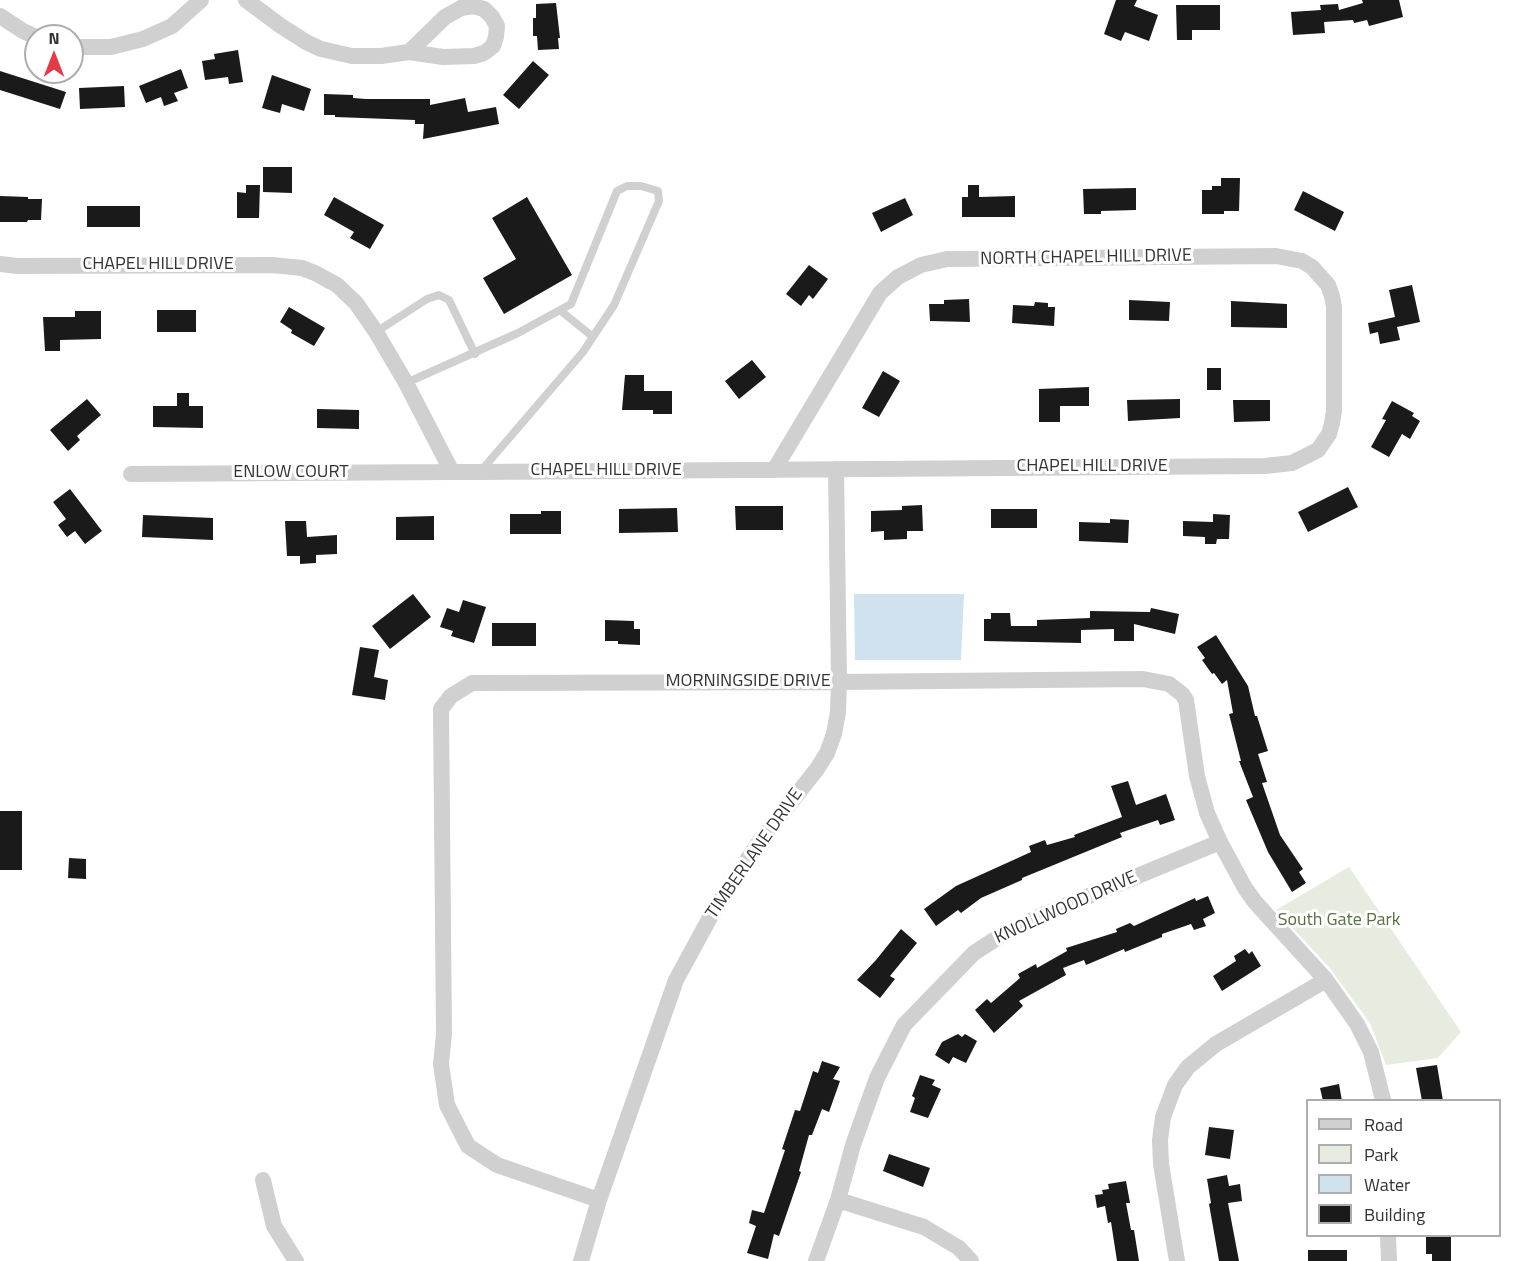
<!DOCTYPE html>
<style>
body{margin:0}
#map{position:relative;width:1525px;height:1261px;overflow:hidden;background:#fff;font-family:"Titillium Web",sans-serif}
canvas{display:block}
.legend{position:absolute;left:1306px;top:1099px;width:195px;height:138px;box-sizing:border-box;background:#fff;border:2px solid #adadad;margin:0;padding:8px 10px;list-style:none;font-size:18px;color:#333}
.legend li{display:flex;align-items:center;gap:12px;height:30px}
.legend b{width:30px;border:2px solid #adadad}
.north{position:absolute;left:24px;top:24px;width:60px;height:60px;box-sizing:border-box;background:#fff;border:2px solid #adadad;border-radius:50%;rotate:0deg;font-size:16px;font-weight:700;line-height:24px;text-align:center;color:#333}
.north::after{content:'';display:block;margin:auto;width:21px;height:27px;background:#e63946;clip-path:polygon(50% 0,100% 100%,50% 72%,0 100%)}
</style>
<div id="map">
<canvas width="1525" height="1261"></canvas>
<ul class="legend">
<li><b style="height:8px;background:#d0d0d0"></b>Road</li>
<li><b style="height:16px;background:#e6ecdf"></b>Park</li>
<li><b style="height:16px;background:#cfe2ee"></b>Water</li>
<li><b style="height:16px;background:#1a1a1a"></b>Building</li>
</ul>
<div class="north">N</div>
</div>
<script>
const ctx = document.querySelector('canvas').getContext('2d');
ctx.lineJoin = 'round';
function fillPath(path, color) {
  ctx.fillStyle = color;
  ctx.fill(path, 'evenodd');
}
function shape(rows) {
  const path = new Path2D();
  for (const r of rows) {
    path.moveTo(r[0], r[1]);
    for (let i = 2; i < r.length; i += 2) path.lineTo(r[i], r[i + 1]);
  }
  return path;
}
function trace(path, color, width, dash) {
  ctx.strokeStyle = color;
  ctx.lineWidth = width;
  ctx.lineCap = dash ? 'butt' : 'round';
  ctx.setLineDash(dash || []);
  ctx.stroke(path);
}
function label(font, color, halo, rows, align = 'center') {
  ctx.font = font + ' "Titillium Web",sans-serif';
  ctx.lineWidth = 6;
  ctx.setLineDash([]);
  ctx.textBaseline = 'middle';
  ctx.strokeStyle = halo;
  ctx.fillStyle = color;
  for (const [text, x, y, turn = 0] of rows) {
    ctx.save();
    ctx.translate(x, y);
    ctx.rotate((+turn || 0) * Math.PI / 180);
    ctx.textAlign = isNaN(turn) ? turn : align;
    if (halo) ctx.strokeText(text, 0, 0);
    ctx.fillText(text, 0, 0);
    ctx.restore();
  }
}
fillPath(shape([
 [1349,867,1461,1032,1438,1058,1386,1065,1370,1023,1329,967,1276,910]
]), '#e6ecdf');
fillPath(shape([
 [854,594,964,594,961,660,855,660]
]), '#cfe2ee');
fillPath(shape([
 [1116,0,1137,0,1134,6,1158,15,1149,41,1125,32,1121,41,1104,34],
 [1362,0,1399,0,1403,17,1369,26,1367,20,1354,23,1353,20,1324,22,1325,33,1293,35,1291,12,1321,10,1320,5,1338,4,1339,10,1363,3],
 [556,3,560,38,558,38,559,49,538,50,537,36,533,36,533,18,536,18,536,4],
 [1176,5,1220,5,1220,30,1192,30,1192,40,1177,40],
 [238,50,243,82,229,84,228,77,205,80,202,61,215,59,214,54],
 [533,61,549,75,519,109,503,95],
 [181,69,188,88,174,93,178,101,164,106,161,97,146,103,139,86],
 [0,71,66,92,60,109,0,90],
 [272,75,311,89,304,111,282,104,280,113,262,108],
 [124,86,125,107,80,109,79,88],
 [324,94,353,95,353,98,366,99,430,99,430,105,465,98,468,112,496,107,499,124,423,139,424,124,415,124,415,120,335,117,335,115,324,115],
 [263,167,292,167,292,193,263,192],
 [1221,178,1240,178,1239,211,1224,211,1224,214,1202,214,1202,190,1212,190,1212,186,1221,186],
 [246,185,260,185,259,218,237,218,237,192,246,193],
 [968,185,979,185,979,197,1015,196,1015,217,962,217,962,197,968,197],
 [1136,188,1136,210,1101,211,1101,214,1084,214,1083,189],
 [1303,191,1344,212,1335,231,1294,210],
 [0,196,28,197,28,199,42,199,41,220,28,220,27,222,0,222],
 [334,197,384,225,370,249,350,238,354,232,324,215],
 [527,197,572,275,504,314,483,278,516,259,492,218],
 [905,198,913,215,881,232,872,213],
 [87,206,140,206,140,227,87,227],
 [809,265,828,279,813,299,809,295,801,306,786,294],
 [1412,285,1420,322,1397,327,1400,340,1380,344,1378,332,1370,334,1368,323,1395,317,1389,290],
 [969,299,970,322,930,321,929,304,944,304,944,300],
 [1129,300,1170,302,1169,321,1129,320],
 [1231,301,1287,304,1287,328,1231,327],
 [1035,302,1048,303,1048,307,1055,307,1054,326,1012,323,1013,305,1034,306],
 [289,307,325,328,314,346,291,333,292,330,280,322],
 [157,310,196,310,196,332,157,332],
 [75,311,101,311,101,339,60,340,60,351,45,351,43,317,75,317],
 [752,360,766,377,739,399,725,381],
 [1207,368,1221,368,1221,390,1207,390],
 [883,371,900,381,879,417,862,408],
 [625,375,644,375,644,391,672,391,672,414,653,414,653,410,622,410],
 [1089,387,1089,406,1060,406,1060,422,1039,422,1039,389],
 [177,393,189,393,189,406,203,406,203,428,153,427,153,406,177,406],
 [87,399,101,415,77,436,80,440,68,451,50,430],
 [1180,399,1180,418,1128,421,1127,400],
 [1233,400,1270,400,1270,421,1234,422],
 [1392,401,1414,413,1412,416,1420,421,1410,439,1402,434,1389,457,1371,447,1386,420,1382,419],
 [317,409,359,410,359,429,317,428],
 [1348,487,1358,507,1308,532,1298,512],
 [70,489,102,531,85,544,75,531,67,537,58,525,66,519,53,502],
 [922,505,923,531,907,531,907,539,884,540,884,531,871,532,871,511,902,510,902,506],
 [735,506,783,506,783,530,736,530],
 [677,508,678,532,619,533,619,509],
 [991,509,1037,509,1037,528,991,528],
 [541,511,561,511,561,534,510,534,510,514,541,514],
 [1213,514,1230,515,1229,539,1217,539,1216,544,1205,544,1205,537,1183,536,1183,521,1213,522],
 [143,515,213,518,213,540,142,537],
 [434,516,434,540,396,540,396,517],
 [1110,519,1129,520,1128,543,1079,541,1079,522,1110,523],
 [285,521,306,521,307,537,337,535,337,554,316,555,316,563,300,564,300,556,287,556],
 [413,594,431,617,390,649,372,626],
 [463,600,486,607,474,643,451,636,453,631,440,627,447,608,459,612],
 [1151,608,1179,614,1175,634,1134,624,1134,641,1114,641,1114,629,1081,630,1081,643,984,641,984,619,991,619,991,613,1010,613,1011,626,1037,626,1037,620,1090,618,1090,611,1150,612],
 [605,620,634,621,634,629,640,629,640,645,618,644,618,641,605,641],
 [492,623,536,623,536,646,492,646],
 [1216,635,1248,686,1255,716,1257,716,1268,751,1258,754,1267,782,1262,783,1280,835,1303,869,1299,872,1306,883,1292,892,1268,852,1246,800,1253,797,1239,761,1241,761,1229,714,1233,713,1227,680,1222,684,1214,673,1212,674,1202,660,1205,658,1197,647],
 [360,647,379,650,374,677,388,680,385,700,352,695],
 [1128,781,1136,805,1166,794,1175,820,1160,825,1158,820,1120,833,1122,837,1022,878,1022,880,981,898,961,913,958,910,936,926,924,909,956,886,1031,852,1029,846,1045,840,1047,845,1075,837,1074,835,1122,817,1111,786],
 [0,811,22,811,22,870,0,870],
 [69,858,86,859,86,879,68,878],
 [1208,896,1215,913,1203,919,1206,926,1194,930,1191,924,1162,934,1162,937,1125,952,1124,949,1086,965,1084,960,1063,968,1066,975,1019,1001,1023,1006,994,1033,975,1010,987,999,991,1003,1020,978,1018,974,1036,964,1037,968,1067,951,1066,948,1117,932,1116,929,1130,923,1134,926,1195,898,1196,901],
 [901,929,917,943,890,976,895,979,880,998,857,980,876,960],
 [1245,949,1249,954,1252,951,1261,966,1222,991,1213,976,1236,961,1234,956],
 [958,1034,962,1037,965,1034,977,1041,966,1063,953,1057,949,1064,935,1055,942,1042],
 [822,1061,840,1067,833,1079,840,1081,829,1112,822,1109,812,1135,809,1135,799,1171,801,1172,779,1236,774,1234,768,1259,747,1253,756,1226,749,1223,752,1210,764,1213,785,1150,782,1149,795,1110,800,1111,813,1071,818,1073],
 [1437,1065,1443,1101,1422,1101,1416,1068],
 [920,1075,935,1080,932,1085,941,1089,928,1118,910,1112,915,1098,912,1096],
 [1339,1084,1342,1101,1323,1101,1320,1088],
 [1209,1127,1234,1130,1230,1159,1205,1155],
 [889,1154,930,1168,923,1187,883,1171],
 [1227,1175,1229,1186,1240,1184,1242,1201,1228,1203,1239,1261,1219,1261,1209,1204,1211,1203,1207,1179],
 [1126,1181,1130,1203,1126,1203,1131,1230,1134,1230,1139,1261,1117,1261,1111,1222,1108,1223,1105,1206,1097,1208,1095,1195,1103,1194,1102,1190,1109,1189,1108,1184],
 [1426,1236,1451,1236,1451,1261,1432,1261,1432,1254,1426,1254],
 [1308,1250,1347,1250,1347,1261,1308,1261]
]), '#1a1a1a');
trace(shape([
 [561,311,593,337],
 [376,332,427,299,439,295,449,300,475,354],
 [406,383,518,333,571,304,617,191,627,186,641,186,658,191,659,201,614,305,583,352,480,472]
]), '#d0d0d0', 8);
trace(shape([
 [246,0,281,26,306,42,321,49,352,56,381,56,409,52,443,57,474,56,484,53,493,46,496,37,497,26,492,17,484,9,473,6,461,8,445,17,409,52],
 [0,16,23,31,36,37],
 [72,47,111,47,143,39,172,26,201,0],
 [0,264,17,266,272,265,302,268,315,273,337,285,356,303,376,332,406,383,452,472,480,472,1265,466,1292,463,1318,450,1329,434,1332,423,1334,411,1334,307,1332,296,1328,285,1312,267,1302,261,1276,256,947,259,921,265,898,277,880,293,774,470],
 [131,474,452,472],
 [263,1180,274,1226,296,1261],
 [599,1200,497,1165,468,1146,447,1105,441,1064,444,1034,441,709,451,696,472,683,839,682,1143,679,1169,684,1182,694,1186,700,1197,776,1207,813,1220,842,1245,888,1255,902,1326,980,1357,1024,1371,1052,1383,1100],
 [838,1200,924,1227,959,1248,971,1261],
 [1388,1236,1389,1261],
 [581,1261,599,1200,676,980,713,912,757,845,817,769,827,753,834,734,838,712,839,682,836,469],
 [816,1261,838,1200,853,1145,877,1078,904,1025,974,953,997,938,1038,917,1220,842],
 [1177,1261,1161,1164,1160,1140,1163,1117,1175,1085,1188,1067,1216,1044,1326,980]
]), '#d0d0d0', 16);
label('18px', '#333', '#fff', [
 ["NORTH CHAPEL HILL DRIVE",1086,258,-1],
 ["CHAPEL HILL DRIVE",158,265],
 ["CHAPEL HILL DRIVE",1092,467],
 ["CHAPEL HILL DRIVE",606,471],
 ["ENLOW COURT",291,473],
 ["MORNINGSIDE DRIVE",748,682],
 ["TIMBERLANE DRIVE",755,854,-55],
 ["KNOLLWOOD DRIVE",1066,908,-24]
]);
label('18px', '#56703f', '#fff', [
 ["South Gate Park",1339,921]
]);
</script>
